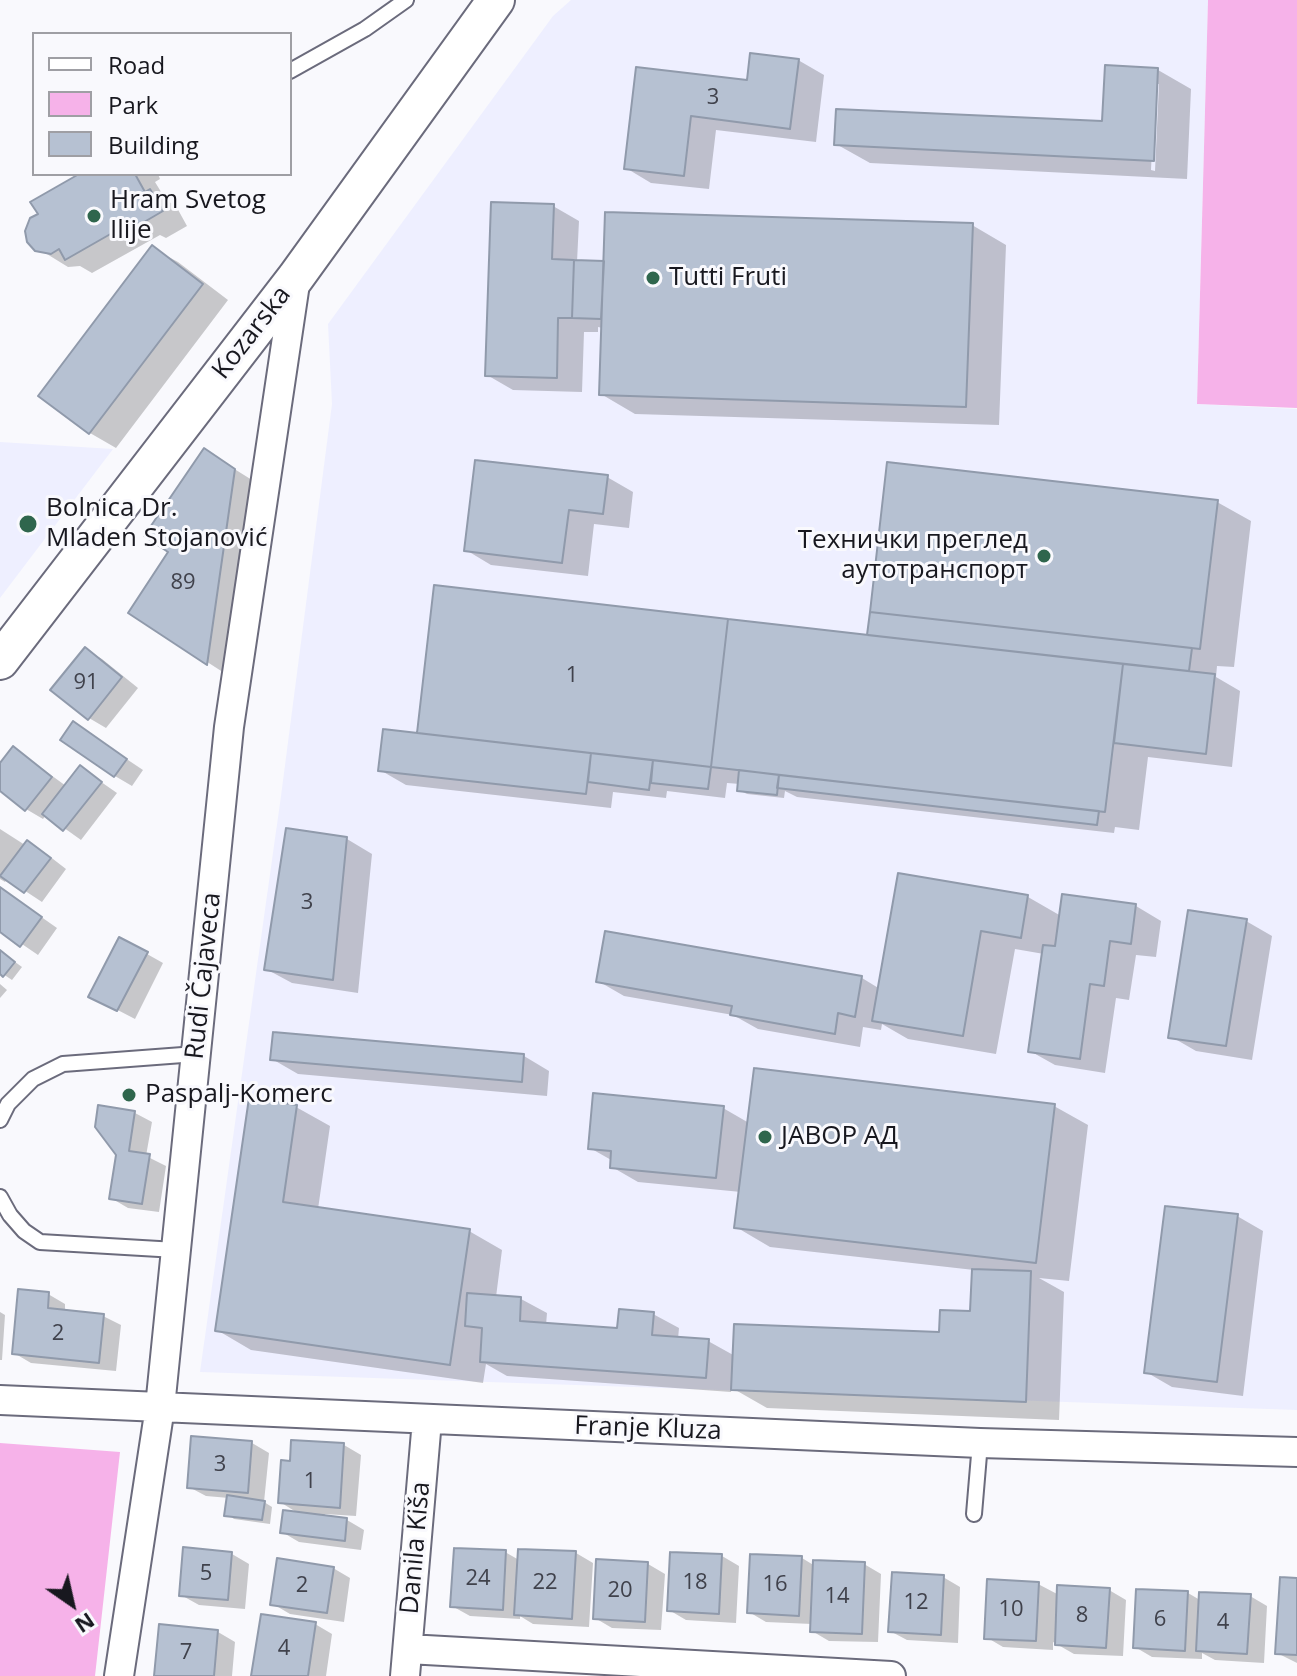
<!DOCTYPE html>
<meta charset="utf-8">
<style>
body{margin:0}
#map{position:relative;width:1297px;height:1676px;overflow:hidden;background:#f9f9fd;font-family:"Open Sans",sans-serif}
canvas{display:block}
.legend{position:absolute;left:32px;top:32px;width:260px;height:144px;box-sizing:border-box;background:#f9f9fd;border:2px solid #9f9fa4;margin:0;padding:10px 14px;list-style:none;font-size:24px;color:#18181f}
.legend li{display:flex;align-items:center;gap:16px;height:40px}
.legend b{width:40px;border:2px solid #9f9fa4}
.north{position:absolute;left:32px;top:1564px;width:80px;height:80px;-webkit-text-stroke:6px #f9f9fd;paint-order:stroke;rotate:146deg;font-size:22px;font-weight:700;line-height:32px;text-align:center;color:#18181f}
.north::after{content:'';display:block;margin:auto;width:28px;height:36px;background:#18181f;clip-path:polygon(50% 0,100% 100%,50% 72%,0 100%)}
</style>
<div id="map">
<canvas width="1297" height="1676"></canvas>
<ul class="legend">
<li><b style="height:10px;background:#fff"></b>Road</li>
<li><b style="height:22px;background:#f6b2e9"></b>Park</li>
<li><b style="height:22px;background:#b6c1d2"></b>Building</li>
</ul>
<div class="north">N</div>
</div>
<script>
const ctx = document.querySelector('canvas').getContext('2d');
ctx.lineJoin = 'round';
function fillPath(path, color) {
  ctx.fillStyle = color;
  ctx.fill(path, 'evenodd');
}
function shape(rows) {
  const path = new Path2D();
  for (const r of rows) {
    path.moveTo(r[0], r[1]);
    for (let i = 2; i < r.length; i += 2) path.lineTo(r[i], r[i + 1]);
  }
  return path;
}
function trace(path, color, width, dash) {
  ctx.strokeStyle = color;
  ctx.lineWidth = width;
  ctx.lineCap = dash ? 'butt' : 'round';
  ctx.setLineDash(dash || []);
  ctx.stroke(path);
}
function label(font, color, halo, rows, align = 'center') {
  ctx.font = font + ' "Open Sans",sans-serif';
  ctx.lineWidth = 6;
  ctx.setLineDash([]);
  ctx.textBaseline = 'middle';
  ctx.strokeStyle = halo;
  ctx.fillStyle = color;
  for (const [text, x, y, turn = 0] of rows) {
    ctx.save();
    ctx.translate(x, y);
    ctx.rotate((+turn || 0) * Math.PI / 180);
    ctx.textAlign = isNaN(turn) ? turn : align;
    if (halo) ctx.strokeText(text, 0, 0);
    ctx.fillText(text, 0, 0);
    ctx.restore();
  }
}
fillPath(shape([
 [571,0,1208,0,1197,404,1297,409,1297,1410,200,1372,281,796,332,404,328,324,553,16],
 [0,442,113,449,0,598]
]), '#eeefff');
fillPath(shape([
 [1208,0,1297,0,1297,408,1197,404],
 [0,1443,120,1452,95,1676,0,1676]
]), '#f6b2e9');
fillPath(shape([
 [798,60,824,75,816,142,716,130,709,189,651,183,626,168,638,69,748,82],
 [1158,70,1191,89,1187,179,870,163,836,144,1104,123],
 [1155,84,1159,84,1155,171,1151,170],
 [83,174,158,174,160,179,155,182,166,200,176,206,187,226,166,238,160,235,92,273,80,266,68,267,42,251],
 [553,206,579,221,577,262,605,263,972,225,1006,245,999,425,635,414,601,394,603,328,598,327,598,332,584,332,582,392,513,390,487,375],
 [152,248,178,262,228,300,116,448,90,433,41,395],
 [204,450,260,485,232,678,130,612,171,552],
 [607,477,633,492,629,528,594,524,588,576,491,565,466,550],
 [1217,502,1251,521,1234,667,1217,666,1216,677,1240,691,1232,767,1148,757,1139,830,1115,827,1114,833,797,797,785,791,784,798,747,794,739,790,740,784,727,783,725,798,667,791,666,798,613,792,611,808,406,785,380,770,419,735,869,637],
 [85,649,102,659,138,688,106,728,89,718],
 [74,724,143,770,132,786,115,776],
 [14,748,66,786,81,768,117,793,81,840,46,815,43,819,26,809,0,789,0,766],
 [0,829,25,845,27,843,44,852,66,869,42,902,7,879,5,882,0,879],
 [347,839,372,854,358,993,292,983,266,969],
 [900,875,1028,897,1061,916,1064,896,1136,906,1161,921,1156,957,1136,955,1129,1000,1116,998,1105,1073,1055,1065,1030,1051,1044,954,1015,949,996,1054,908,1039,882,1024,881,1030,863,1027,860,1047,758,1029,733,1015,624,996,598,981,607,933,862,978,880,989],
 [0,888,57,928,38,955,0,929],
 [1246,921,1272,936,1252,1060,1196,1051,1170,1036],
 [0,951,22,967,12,980,0,972],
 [147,954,163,963,135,1019,108,1005],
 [0,984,7,990,0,998],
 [524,1056,549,1071,547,1096,298,1074,272,1059],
 [1054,1106,1088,1125,1069,1281,1039,1278,1064,1292,1059,1420,767,1408,732,1388,731,1392,507,1376,486,1364,483,1383,251,1350,217,1330,296,1107,330,1126,318,1209,469,1231,502,1250,496,1297,521,1299,547,1313,546,1325,619,1331,653,1314,679,1328,678,1339,708,1341,735,1356,941,1334,972,1314,974,1270,770,1247,736,1227,741,1192,638,1182,612,1167,613,1161,590,1148,723,1108,749,1123],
 [135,1113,152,1122,146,1156,166,1166,159,1212,128,1208,111,1198],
 [1237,1216,1263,1231,1243,1396,1172,1387,1146,1372],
 [48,1294,65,1304,65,1312,103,1316,121,1325,116,1371,31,1363,14,1353],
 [0,1312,5,1315,2,1360,0,1360],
 [293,1442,344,1445,361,1455,356,1516,325,1514,324,1518,347,1520,364,1530,361,1550,299,1542,282,1532,301,1515,280,1502,291,1463],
 [252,1443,269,1453,264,1502,272,1507,270,1524,234,1519,227,1514,229,1498,206,1496,189,1487],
 [505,1552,519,1560,576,1553,593,1563,589,1627,533,1624,520,1616,520,1619,470,1616,452,1606],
 [232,1554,249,1564,245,1609,199,1605,181,1595],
 [722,1556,739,1566,736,1623,686,1620,669,1610],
 [802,1558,815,1566,864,1564,881,1574,878,1642,829,1641,812,1631,812,1624,766,1622,749,1612],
 [648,1564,665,1574,661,1630,612,1628,595,1618],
 [333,1568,350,1578,344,1622,290,1614,273,1604],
 [943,1577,960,1587,958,1643,907,1640,890,1631],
 [1297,1580,1297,1663,1277,1653],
 [1038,1584,1059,1595,1109,1590,1126,1600,1123,1656,1074,1654,1053,1642,1053,1650,1003,1647,986,1637],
 [1188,1593,1200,1600,1250,1596,1267,1606,1264,1663,1215,1660,1202,1653,1202,1659,1152,1657,1135,1647],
 [315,1624,332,1634,326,1676,253,1676],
 [161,1627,218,1632,235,1642,232,1676,158,1676]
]), '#0003');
const building = shape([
 [750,53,799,59,790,129,691,116,684,176,624,169,636,67,747,80,750,53],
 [1105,65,1158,68,1154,161,834,145,836,109,1102,121,1105,65],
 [79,174,135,174,145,192,150,189,163,211,139,225,135,220,65,260,59,249,51,254,35,251,27,242,25,231,30,218,38,214,30,202,79,174],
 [491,202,554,204,552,259,574,260,572,318,558,318,557,378,485,376,491,202],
 [605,212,973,223,966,407,599,395,605,212],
 [152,245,203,284,89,434,38,396,152,245],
 [574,260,604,261,601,319,572,318,574,260],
 [204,448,235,469,207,665,128,613,168,552,144,536,204,448],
 [475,460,608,475,603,514,569,510,562,563,464,551,475,460],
 [887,462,1218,500,1200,649,870,612,887,462],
 [434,585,728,619,711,767,417,733,434,585],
 [870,612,1192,648,1189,671,867,635,870,612],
 [728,619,1123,664,1105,812,711,767,728,619],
 [85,647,122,677,88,720,50,690,85,647],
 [1123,664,1215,674,1206,754,1114,743,1123,664],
 [73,721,127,759,114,777,60,740,73,721],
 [383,729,591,753,586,794,378,771,383,729],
 [13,746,52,777,25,811,0,791,0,763,13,746],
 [591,753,653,760,649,790,588,782,591,753],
 [653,760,711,767,708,789,651,783,653,760],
 [80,765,102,782,63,831,42,814,80,765],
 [739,770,779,775,777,795,737,791,739,770],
 [779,775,1099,811,1097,825,777,788,779,775],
 [286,828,347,837,333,980,264,970,286,828],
 [27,840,51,858,24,893,0,876,27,840],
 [898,873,1028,895,1021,938,981,931,963,1036,872,1021,898,873],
 [0,887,42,917,20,947,0,932,0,887],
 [1062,894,1136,904,1131,944,1110,941,1104,986,1090,984,1080,1059,1028,1052,1043,945,1055,946,1062,894],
 [1188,910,1247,919,1226,1046,1168,1038,1188,910],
 [605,931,862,976,855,1017,838,1013,835,1034,730,1015,732,1006,596,982,605,931],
 [119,937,148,952,117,1011,88,997,119,937],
 [0,950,15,962,3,977,0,974,0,950],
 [273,1032,524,1054,522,1082,270,1060,273,1032],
 [754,1068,1055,1104,1036,1263,734,1228,754,1068],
 [593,1093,724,1106,716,1178,610,1168,611,1151,588,1149,593,1093],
 [249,1098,297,1105,283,1202,470,1229,450,1365,215,1331,249,1098],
 [98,1105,135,1111,129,1151,150,1154,142,1204,109,1199,116,1155,95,1127,98,1105],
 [1165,1206,1238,1214,1217,1382,1144,1373,1165,1206],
 [972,1269,1031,1271,1026,1402,731,1390,734,1324,939,1332,940,1310,970,1311,972,1269],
 [18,1289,49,1292,48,1308,104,1314,99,1363,12,1354,18,1289],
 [467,1293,521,1297,520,1321,617,1328,619,1309,654,1312,652,1335,709,1339,706,1378,480,1362,482,1328,465,1326,467,1293],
 [191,1436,252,1441,248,1493,187,1488,191,1436],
 [291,1440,344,1443,340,1508,278,1503,281,1460,290,1461,291,1440],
 [227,1495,265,1501,262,1520,224,1516,227,1495],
 [283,1510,347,1518,345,1541,280,1533,283,1510],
 [183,1547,232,1552,228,1600,179,1596,183,1547],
 [454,1548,506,1550,503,1610,450,1607,454,1548],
 [518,1549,576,1551,572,1619,514,1615,518,1549],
 [670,1552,722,1554,719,1614,667,1611,670,1552],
 [750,1554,802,1556,799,1616,747,1613,750,1554],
 [277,1558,334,1567,327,1613,270,1605,277,1558],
 [596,1559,648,1562,645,1622,593,1619,596,1559],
 [813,1560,865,1562,862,1634,810,1632,813,1560],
 [892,1572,944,1575,941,1635,888,1632,892,1572],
 [1280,1577,1297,1578,1297,1655,1275,1654,1280,1577],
 [987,1579,1039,1582,1036,1641,984,1639,987,1579],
 [1057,1585,1110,1588,1106,1648,1055,1645,1057,1585],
 [1136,1589,1188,1591,1185,1651,1133,1648,1136,1589],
 [1199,1592,1251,1594,1247,1654,1196,1651,1199,1592],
 [261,1614,316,1622,308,1676,251,1676,261,1614],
 [159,1624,218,1630,214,1676,154,1676,159,1624]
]);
fillPath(building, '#b6c1d2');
trace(building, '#909aab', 2);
const service = shape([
 [290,71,365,29,406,0],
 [0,1120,8,1104,33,1079,63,1064,196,1054],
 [0,1197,10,1215,24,1231,40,1242,176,1250],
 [974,1514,980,1443]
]);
const minor = shape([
 [0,1400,980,1443,1297,1452],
 [408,1649,891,1676],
 [119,1676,160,1407,229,727,296,277],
 [405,1676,427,1420]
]);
const tertiary = shape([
 [0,661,296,277,496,0]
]);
trace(service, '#6b6b7c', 18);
trace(minor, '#6b6b7c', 32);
trace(tertiary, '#6b6b7c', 40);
trace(service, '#fff', 14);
trace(minor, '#fff', 28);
trace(tertiary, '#fff', 36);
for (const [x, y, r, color] of [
 [94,216,8,"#2f664d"],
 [653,278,8,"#2f664d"],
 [28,524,10,"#2f664d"],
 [1044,556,8,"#2f664d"],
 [129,1095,8,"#2f664d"],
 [765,1137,8,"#2f664d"]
]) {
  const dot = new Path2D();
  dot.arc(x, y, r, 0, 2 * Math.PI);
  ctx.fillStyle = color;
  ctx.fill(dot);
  trace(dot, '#f9f9fd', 3);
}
label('22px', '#40424c', null, [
 ["3",713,98],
 ["89",183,583],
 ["1",572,676],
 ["91",86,683],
 ["3",307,903],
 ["2",58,1334],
 ["3",220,1465],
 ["1",310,1482],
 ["5",206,1574],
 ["24",478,1579],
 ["22",545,1583],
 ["18",695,1583],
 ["16",775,1585],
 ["2",302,1586],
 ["20",620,1591],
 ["14",837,1597],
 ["12",916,1603],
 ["10",1011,1610],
 ["8",1082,1616],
 ["6",1160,1620],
 ["4",1223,1623],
 ["4",284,1649],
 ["7",186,1653]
]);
label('26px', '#18181f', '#f9f9fd', [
 ["Hram Svetog",110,201],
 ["Ilije",110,231],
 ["Tutti Fruti",669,278],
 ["Bolnica Dr.",46,509],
 ["Mladen Stojanović",46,539],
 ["Технички преглед",1028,541,"right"],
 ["аутотранспорт",1028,571,"right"],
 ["Paspalj-Komerc",145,1095],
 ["ЈАВОР АД",781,1137]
], 'left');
label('26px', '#18181f', '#f9f9fd', [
 ["Kozarska",252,333,-52],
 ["Rudi Čajaveca",204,976,-84],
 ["Franje Kluza",648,1429,2],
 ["Danila Kiša",416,1548,-85]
]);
</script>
